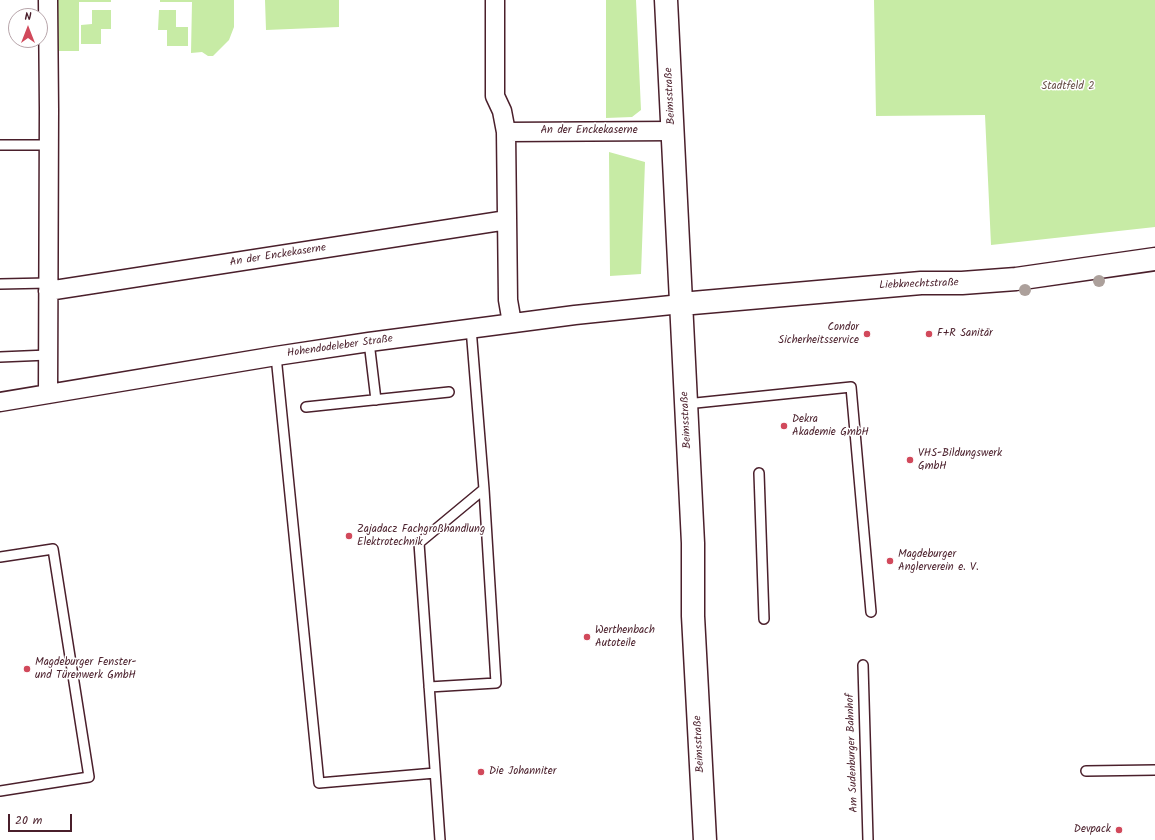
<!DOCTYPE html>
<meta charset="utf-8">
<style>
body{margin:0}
#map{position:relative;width:1155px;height:840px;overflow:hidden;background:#fff;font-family:Kalam,sans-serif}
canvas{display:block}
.north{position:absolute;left:8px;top:8px;width:40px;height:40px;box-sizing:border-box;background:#fff;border:1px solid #b7a5aa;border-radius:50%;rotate:0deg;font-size:11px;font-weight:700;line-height:16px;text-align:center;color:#4a1f2b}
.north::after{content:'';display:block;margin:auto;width:14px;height:18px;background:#d1495b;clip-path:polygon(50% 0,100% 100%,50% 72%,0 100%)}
.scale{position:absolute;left:8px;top:814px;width:64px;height:18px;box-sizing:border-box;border:2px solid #4a1f2b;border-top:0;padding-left:5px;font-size:12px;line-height:14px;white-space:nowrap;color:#4a1f2b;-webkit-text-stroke:3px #fff;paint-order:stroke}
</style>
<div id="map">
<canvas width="1155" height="840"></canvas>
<div class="north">N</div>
<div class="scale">20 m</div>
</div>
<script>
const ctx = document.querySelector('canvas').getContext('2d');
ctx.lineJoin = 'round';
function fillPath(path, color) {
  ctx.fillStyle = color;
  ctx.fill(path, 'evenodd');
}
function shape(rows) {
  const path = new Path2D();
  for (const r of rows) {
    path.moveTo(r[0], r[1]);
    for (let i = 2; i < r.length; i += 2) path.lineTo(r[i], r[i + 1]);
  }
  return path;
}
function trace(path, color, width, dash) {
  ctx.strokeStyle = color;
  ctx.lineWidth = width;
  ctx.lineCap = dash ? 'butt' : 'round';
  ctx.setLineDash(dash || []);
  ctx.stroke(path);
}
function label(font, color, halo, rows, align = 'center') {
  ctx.font = font + ' Kalam,sans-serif';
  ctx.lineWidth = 3;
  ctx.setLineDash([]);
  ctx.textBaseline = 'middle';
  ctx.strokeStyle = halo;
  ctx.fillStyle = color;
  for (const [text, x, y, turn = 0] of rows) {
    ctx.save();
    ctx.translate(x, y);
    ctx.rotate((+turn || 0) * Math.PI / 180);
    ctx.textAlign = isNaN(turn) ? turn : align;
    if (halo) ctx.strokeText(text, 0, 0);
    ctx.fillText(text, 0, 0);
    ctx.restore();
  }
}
fillPath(shape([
 [56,0,111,0,111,2,79,2,79,51,57,51],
 [160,0,234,0,234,27,229,40,213,56,208,56,202,52,191,53,192,2,160,2],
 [265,0,339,0,339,27,266,30],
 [606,0,636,0,641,110,632,117,606,118],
 [874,0,1155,0,1155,227,991,245,985,115,876,116],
 [92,10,111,10,111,29,101,29,101,44,81,44,81,25,92,24],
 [159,10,176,10,176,27,188,27,188,46,167,46,167,30,158,30],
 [609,152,645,162,641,274,610,276]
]), '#c7eba5');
const service = shape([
 [0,145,49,145],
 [0,284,48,283],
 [369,342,376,400],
 [276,356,319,783,435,773],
 [0,357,48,355],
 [686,404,851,387,871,612],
 [306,407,449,392],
 [759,473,764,619],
 [0,557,53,549,89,777,0,791],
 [863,665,868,840],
 [429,687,496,683,484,489,471,328],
 [1086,771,1155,770],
 [440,840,419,543,484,489]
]);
const minor = shape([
 [48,0,49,109,48,394],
 [495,0,495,96,502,111,506,132,508,300,512,323],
 [506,132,673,131],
 [48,291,507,220],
 [0,402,276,356,369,342,575,315,681,304]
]);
const tertiary = shape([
 [666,0,693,543,693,616,705,840],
 [681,304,921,283,962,283,1016,279,1155,259]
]);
trace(service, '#4a1f2b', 12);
trace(minor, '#4a1f2b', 21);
trace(tertiary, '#4a1f2b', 25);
trace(service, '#fff', 9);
trace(minor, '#fff', 18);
trace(tertiary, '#fff', 22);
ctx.fillStyle = '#aca09b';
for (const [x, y] of [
 [1099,281],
 [1025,290]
]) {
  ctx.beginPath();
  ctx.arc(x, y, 6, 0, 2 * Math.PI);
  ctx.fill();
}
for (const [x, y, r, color] of [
 [867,334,4,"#d1495b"],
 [929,334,4,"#d1495b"],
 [784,426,4,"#d1495b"],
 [910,460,4,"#d1495b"],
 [349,536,4,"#d1495b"],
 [890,561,4,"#d1495b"],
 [587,637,4,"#d1495b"],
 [27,669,4,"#d1495b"],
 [481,772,4,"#d1495b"],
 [1119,830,4,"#d1495b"]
]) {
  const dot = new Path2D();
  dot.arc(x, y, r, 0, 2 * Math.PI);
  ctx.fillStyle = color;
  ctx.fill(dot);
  trace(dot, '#fff', 1.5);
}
label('11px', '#69524a', '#fff', [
 ["Stadtfeld 2",1068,87]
]);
label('11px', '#4a1f2b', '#fff', [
 ["Beimsstraße",671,96,-93],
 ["An der Enckekaserne",589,131],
 ["An der Enckekaserne",278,256,-9],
 ["Liebknechtstraße",919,285,-2],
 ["Hohendodeleber Straße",340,347,-8],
 ["Beimsstraße",687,420,-93],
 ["Beimsstraße",700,744,-93],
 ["Am Sudenburger Bahnhof",853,753,-92]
]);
label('11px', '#4a1f2b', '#fff', [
 ["Condor",859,328,"right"],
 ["Sicherheitsservice",859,341,"right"],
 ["F+R Sanitär",937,334],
 ["Dekra",792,420],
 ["Akademie GmbH",792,433],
 ["VHS-Bildungswerk",918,454],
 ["GmbH",918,467],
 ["Zajadacz Fachgroßhandlung",357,530],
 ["Elektrotechnik",357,543],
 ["Magdeburger",898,555],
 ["Anglerverein e. V.",898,568],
 ["Werthenbach",595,631],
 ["Autoteile",595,644],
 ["Magdeburger Fenster-",35,663],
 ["und Türenwerk GmbH",35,676],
 ["Die Johanniter",489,772],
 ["Devpack",1111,830,"right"]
], 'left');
</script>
